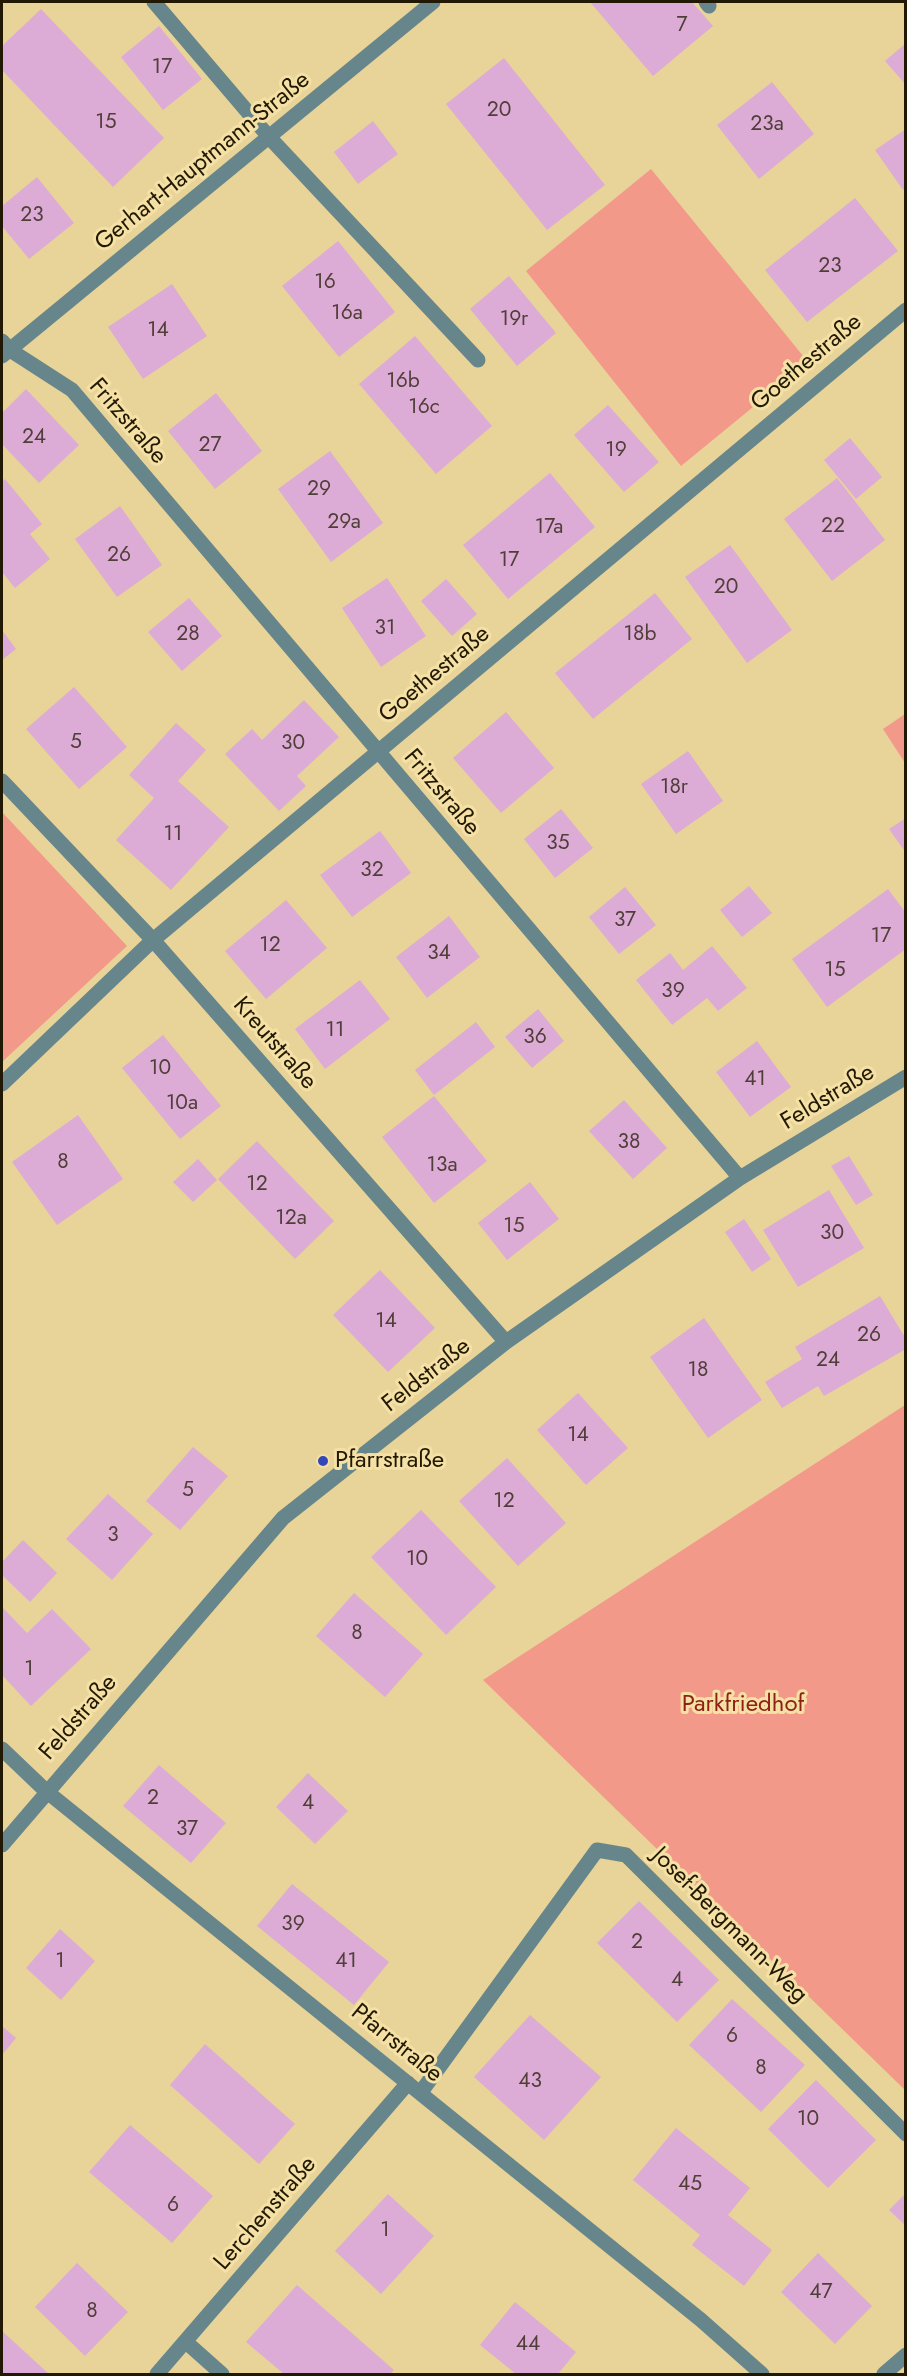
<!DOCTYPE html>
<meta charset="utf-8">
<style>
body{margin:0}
#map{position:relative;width:907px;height:2376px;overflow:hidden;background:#e8d398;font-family:Jost,sans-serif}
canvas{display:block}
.frame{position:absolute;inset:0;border:3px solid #211903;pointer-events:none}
</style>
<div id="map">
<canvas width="907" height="2376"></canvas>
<div class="frame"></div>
</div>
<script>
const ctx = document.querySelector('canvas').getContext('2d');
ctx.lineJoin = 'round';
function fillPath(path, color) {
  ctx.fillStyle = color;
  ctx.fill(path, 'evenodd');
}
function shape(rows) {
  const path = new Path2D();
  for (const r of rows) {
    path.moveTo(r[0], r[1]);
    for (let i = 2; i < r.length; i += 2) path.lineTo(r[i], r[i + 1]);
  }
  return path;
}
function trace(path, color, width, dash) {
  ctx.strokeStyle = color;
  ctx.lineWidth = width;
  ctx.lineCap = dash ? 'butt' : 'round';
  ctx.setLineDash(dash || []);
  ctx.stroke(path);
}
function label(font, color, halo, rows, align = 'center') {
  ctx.font = font + ' Jost,sans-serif';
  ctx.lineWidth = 6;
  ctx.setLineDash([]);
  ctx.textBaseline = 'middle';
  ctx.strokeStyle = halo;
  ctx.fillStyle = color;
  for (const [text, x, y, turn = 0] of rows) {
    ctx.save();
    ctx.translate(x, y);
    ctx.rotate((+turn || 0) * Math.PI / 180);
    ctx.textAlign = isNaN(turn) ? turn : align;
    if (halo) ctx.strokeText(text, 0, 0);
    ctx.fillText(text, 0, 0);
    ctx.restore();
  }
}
fillPath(shape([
 [651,169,808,362,681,466,526,271],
 [905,714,905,763,883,729],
 [2,812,127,946,2,1062],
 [905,1405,905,2090,483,1680]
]), '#f3998a');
fillPath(shape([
 [590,2,692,2,713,26,653,76],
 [41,9,164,138,113,187,2,70,2,46],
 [159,26,202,79,163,110,121,57],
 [906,43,906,85,885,61],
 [504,58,605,185,547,230,446,104],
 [772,82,814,134,759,179,717,125],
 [373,121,398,154,358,184,334,152],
 [906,129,906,188,903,190,875,150],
 [37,177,74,223,29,259,2,226,2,206],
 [855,198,898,251,807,322,765,270],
 [338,241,395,312,339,357,282,286],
 [509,276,556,333,517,366,470,309],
 [172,284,207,336,143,379,108,327],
 [415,336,492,426,436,474,359,384],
 [26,389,79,445,39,483,2,444,2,413],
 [216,393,262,451,215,489,168,431],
 [608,405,659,462,624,492,574,435],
 [850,438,882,477,856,499,824,460],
 [330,451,383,523,331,562,278,489],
 [550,473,595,527,508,599,463,545],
 [837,478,885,540,832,581,784,519],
 [5,479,42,524,30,534,50,559,15,588,2,572,2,482],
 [120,506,162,565,117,597,75,539],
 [730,545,792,630,747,663,685,577],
 [387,578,426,636,381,667,342,608],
 [446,579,477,614,452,636,421,601],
 [655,593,692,639,593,719,555,673],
 [189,598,222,636,182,671,148,632],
 [2,630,16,649,2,660],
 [74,687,127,747,79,789,26,729],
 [304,700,339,737,297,776,306,786,279,811,225,754,252,729,262,740],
 [506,712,554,768,501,813,453,758],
 [176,723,206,750,178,781,229,827,171,890,116,840,154,798,129,775],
 [688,751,723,801,676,834,641,784],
 [561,809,593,848,555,878,524,839],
 [906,818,906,853,889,829],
 [380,831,411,873,352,917,320,875],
 [749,886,772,913,742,937,720,910],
 [625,887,656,925,619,954,589,917],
 [888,889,906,913,906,949,827,1007,792,959],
 [286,900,327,948,266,999,225,951],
 [449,916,480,957,427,998,396,957],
 [712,946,747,988,718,1011,707,998,672,1025,636,980,670,953,683,970],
 [360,980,390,1019,325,1069,295,1029],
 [538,1009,564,1041,532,1068,505,1037],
 [476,1022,495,1047,434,1095,415,1070],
 [163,1035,221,1106,180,1139,122,1068],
 [757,1041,791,1087,750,1117,716,1072],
 [434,1096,487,1161,434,1203,382,1137],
 [624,1100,667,1148,633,1179,589,1131],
 [78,1115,123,1179,57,1225,12,1162],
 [257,1141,334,1221,295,1259,218,1179],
 [849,1156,873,1195,856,1205,831,1166],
 [198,1159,217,1180,193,1202,173,1182],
 [530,1182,559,1219,507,1260,478,1223],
 [829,1190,864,1248,798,1287,763,1230],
 [744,1219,771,1259,752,1272,725,1232],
 [380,1270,435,1328,388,1372,333,1315],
 [880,1296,906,1339,906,1349,824,1396,818,1386,782,1408,765,1382,802,1359,795,1347],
 [704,1318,762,1400,708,1438,650,1357],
 [578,1393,628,1448,586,1485,537,1430],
 [193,1447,228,1476,180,1530,146,1501],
 [507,1458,566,1523,518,1566,459,1501],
 [108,1494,153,1534,112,1580,66,1539],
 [421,1510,496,1587,446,1635,371,1557],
 [23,1540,57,1573,30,1602,2,1575,2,1562],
 [354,1593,423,1654,385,1697,316,1636],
 [2,1607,27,1633,52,1609,91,1649,31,1706,2,1675],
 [159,1765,226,1823,191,1863,123,1806],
 [308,1773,348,1811,315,1844,276,1807],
 [292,1884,389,1962,354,2005,257,1926],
 [639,1901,719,1980,677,2022,597,1943],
 [60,1929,95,1961,61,2000,26,1968],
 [732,1999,805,2065,761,2112,689,2045],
 [530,2015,601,2077,544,2140,474,2077],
 [2,2026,16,2038,2,2055],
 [205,2044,295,2124,259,2164,170,2085],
 [816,2080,876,2140,828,2188,768,2129],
 [130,2125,213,2196,172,2243,89,2172],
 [676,2128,750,2188,728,2215,772,2250,744,2286,692,2245,700,2235,633,2180],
 [906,2193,906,2226,889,2210],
 [388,2194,434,2236,381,2294,335,2251],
 [818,2253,872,2306,835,2344,781,2292],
 [77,2263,128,2312,85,2356,35,2307],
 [297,2285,394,2370,390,2374,284,2374,246,2342],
 [515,2302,576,2352,558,2374,516,2374,480,2345],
 [2,2331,49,2374,2,2374]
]), '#dcacd6');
trace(shape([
 [154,2,269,137,478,360],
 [706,2,709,6],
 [2,341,10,350,72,390,740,1178],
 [2,356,433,2],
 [2,781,153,940,506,1342],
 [2,1084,153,940,906,310],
 [2,1749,46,1791,701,2320,762,2374],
 [2,1845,283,1518,506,1342,740,1178,906,1077],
 [421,2092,597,1850,626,1855,906,2134],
 [186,2342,222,2374],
 [157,2374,408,2083],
 [884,2374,906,2355]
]), '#67868c', 15);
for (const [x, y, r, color] of [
 [323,1461,6,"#3447b9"]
]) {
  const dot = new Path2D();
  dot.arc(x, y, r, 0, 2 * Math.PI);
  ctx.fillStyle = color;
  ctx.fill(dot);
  trace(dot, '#f5e0a5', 2);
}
label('21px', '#503e38', null, [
 ["7",682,26],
 ["17",162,68],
 ["20",499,111],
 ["15",106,123],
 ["23a",767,125],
 ["23",32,216],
 ["23",830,267],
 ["16",325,283],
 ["16a",347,314],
 ["19r",514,320],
 ["14",158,331],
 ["16b",403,382],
 ["16c",424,408],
 ["24",34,438],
 ["27",210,446],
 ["19",616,451],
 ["29",319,490],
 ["29a",344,523],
 ["22",833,527],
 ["17a",549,528],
 ["26",119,556],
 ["17",509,561],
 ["20",726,588],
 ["31",385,629],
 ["28",188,635],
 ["18b",640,635],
 ["5",76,743],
 ["30",293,744],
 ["18r",674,788],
 ["11",173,835],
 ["35",558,844],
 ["32",372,871],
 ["37",625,921],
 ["17",881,937],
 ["12",270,946],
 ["34",439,954],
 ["15",835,971],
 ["39",673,992],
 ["11",335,1031],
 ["36",535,1038],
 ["10",160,1069],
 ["41",755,1080],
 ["10a",182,1104],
 ["38",629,1143],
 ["8",63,1163],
 ["13a",442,1166],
 ["12",257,1185],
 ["12a",291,1219],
 ["15",514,1227],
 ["30",832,1234],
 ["14",386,1322],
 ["26",869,1336],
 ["24",828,1361],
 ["18",698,1371],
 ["14",578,1436],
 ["5",188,1491],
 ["12",504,1502],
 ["3",113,1536],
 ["10",417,1560],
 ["8",357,1634],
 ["1",29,1670],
 ["2",153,1799],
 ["4",308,1804],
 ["37",187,1830],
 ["39",293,1925],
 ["2",637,1943],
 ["1",60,1962],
 ["41",346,1962],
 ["4",677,1981],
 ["6",732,2037],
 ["8",761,2069],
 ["43",530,2082],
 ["10",808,2120],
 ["45",690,2185],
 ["6",173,2206],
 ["1",385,2231],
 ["47",821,2293],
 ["8",92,2312],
 ["44",528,2345]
]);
label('24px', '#211903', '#f5e0a5', [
 ["Gerhart-Hauptmann-Straße",203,162,-39],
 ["Goethestraße",807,363,-40],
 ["Fritzstraße",127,422,49],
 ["Goethestraße",435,675,-40],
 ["Fritzstraße",441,793,50],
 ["Kreutstraße",274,1044,49],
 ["Feldstraße",828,1098,-31],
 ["Feldstraße",427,1376,-38],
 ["Feldstraße",79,1718,-49],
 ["Josef-Bergmann-Weg",729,1926,45],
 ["Pfarrstraße",396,2044,39],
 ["Lerchenstraße",266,2214,-49]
]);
label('24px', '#211903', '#f5e0a5', [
 ["Pfarrstraße",335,1461]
], 'left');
label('24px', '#8f2015', '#f5e0a5', [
 ["Parkfriedhof",743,1705]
]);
</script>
